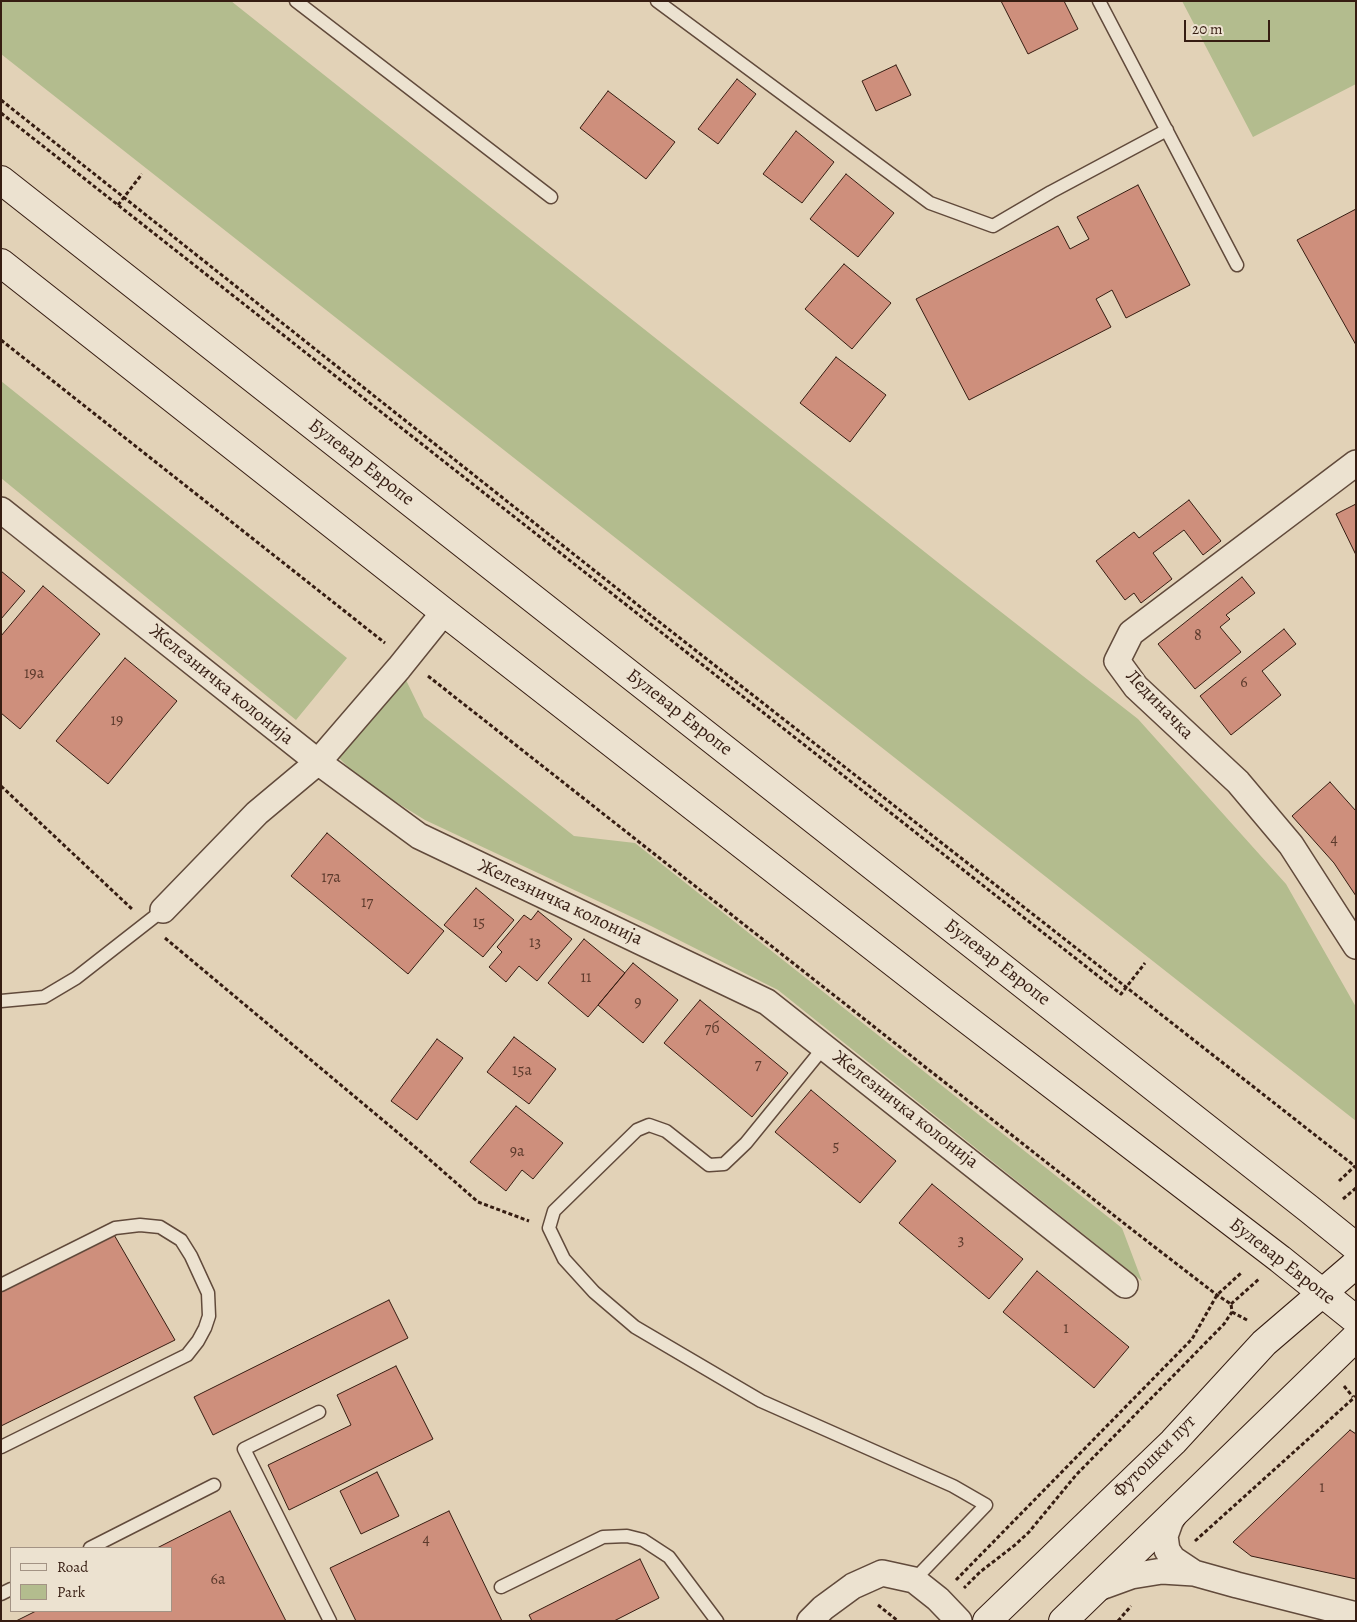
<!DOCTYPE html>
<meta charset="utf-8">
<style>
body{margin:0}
#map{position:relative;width:1357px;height:1622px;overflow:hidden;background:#e2d2b7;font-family:Alegreya,serif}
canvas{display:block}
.frame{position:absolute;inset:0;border:2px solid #361d12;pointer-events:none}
.legend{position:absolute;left:10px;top:1547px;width:162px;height:65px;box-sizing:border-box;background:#ece2d0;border:1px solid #a39384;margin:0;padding:6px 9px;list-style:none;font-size:15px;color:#361d12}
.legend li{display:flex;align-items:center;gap:10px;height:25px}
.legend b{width:25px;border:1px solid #a39384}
.scale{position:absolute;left:1184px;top:20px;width:86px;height:22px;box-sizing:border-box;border:2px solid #361d12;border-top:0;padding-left:6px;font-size:15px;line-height:18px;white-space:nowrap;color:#361d12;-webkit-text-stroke:4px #ece2d0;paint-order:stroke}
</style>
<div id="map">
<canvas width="1357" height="1622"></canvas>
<div class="frame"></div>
<ul class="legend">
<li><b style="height:6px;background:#ece2d0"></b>Road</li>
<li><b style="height:14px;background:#b3bc8e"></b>Park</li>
</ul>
<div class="scale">20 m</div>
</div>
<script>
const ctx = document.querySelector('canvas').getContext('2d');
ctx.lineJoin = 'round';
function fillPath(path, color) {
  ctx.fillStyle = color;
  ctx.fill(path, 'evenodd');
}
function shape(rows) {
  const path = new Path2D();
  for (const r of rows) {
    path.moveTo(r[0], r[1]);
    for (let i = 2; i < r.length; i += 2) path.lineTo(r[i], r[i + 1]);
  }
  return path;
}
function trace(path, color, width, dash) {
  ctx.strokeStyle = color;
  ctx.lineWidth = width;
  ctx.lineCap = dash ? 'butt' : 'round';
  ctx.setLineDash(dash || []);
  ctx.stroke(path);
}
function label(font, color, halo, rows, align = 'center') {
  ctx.font = font + ' Alegreya,serif';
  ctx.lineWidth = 4;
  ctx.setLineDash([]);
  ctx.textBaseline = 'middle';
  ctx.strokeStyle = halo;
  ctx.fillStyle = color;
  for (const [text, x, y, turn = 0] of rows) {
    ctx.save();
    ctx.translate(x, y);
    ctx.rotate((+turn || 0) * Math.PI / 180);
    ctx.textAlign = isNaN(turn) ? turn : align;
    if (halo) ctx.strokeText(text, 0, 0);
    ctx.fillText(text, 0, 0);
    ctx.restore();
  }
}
fillPath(shape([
 [1,1,231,1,955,576,1138,719,1286,884,1356,1007,1356,1121,1,54],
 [1182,1,1356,1,1356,84,1253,137],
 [1,381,347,658,296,720,1,478],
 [406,680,424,717,574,836,635,843,1122,1228,1142,1281,778,990,651,926,425,820,383,794,357,776,337,756]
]), '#b3bc8e');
const building = shape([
 [1001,1,1064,1,1078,29,1028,54,1001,1],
 [896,65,911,95,876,111,862,81,896,65],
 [737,79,756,94,718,144,698,129,737,79],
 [608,91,675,142,646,179,580,128,608,91],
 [796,131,834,162,802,203,763,174,796,131],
 [846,174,894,213,858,257,810,219,846,174],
 [1138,185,1190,285,1126,318,1112,290,1096,299,1111,327,969,400,916,299,1058,226,1070,249,1089,239,1077,217,1138,185],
 [1356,209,1356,345,1297,240,1356,209],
 [844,264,891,303,852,349,805,309,844,264],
 [836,357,886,395,850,442,800,403,836,357],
 [1189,500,1221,541,1203,555,1184,530,1153,553,1172,579,1141,603,1134,593,1125,600,1096,561,1134,532,1139,538,1189,500],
 [1356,504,1356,555,1336,514,1356,504],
 [1,571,25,591,1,619,1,571],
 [1242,577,1255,593,1226,615,1230,619,1220,627,1241,652,1195,689,1158,644,1242,577],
 [43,586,100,634,20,729,1,713,1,636,43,586],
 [1284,629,1296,644,1262,671,1281,695,1231,735,1200,696,1284,629],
 [125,658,177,701,108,784,56,741,125,658],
 [1330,782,1356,811,1356,896,1334,863,1292,816,1330,782],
 [327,833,444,931,408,974,291,876,327,833],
 [476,888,514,920,483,957,444,925,476,888],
 [538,911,572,939,537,981,519,966,506,982,489,967,502,952,497,947,524,915,531,920,538,911],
 [584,939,625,973,588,1017,548,983,584,939],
 [633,963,678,1000,643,1043,598,1005,633,963],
 [700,1000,788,1073,752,1117,664,1043,700,1000],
 [514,1037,556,1069,529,1104,487,1072,514,1037],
 [437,1039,463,1058,417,1120,391,1101,437,1039],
 [811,1090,896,1161,860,1203,775,1132,811,1090],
 [516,1106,563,1143,533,1179,522,1170,506,1191,470,1162,516,1106],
 [932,1184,1023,1259,989,1299,899,1223,932,1184],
 [113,1233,175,1340,1,1426,1,1291,113,1233],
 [1037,1271,1129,1347,1094,1388,1003,1312,1037,1271],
 [389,1300,408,1338,213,1435,194,1397,389,1300],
 [396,1366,433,1439,289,1510,268,1465,351,1425,337,1395,396,1366],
 [1350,1430,1356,1434,1356,1579,1251,1556,1233,1542,1350,1430],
 [377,1472,399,1516,361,1534,340,1491,377,1472],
 [230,1511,286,1621,16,1621,36,1611,171,1611,171,1548,157,1548,230,1511],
 [449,1511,502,1621,356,1621,330,1568,449,1511],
 [640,1559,659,1598,614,1621,532,1621,529,1615,640,1559]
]);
fillPath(building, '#ce8f7c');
trace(building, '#361d12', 1);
const lane = shape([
 [296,1,551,197],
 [657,1,930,203,993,226,1051,192,1167,130],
 [1099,1,1237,265],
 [1,1001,44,997,76,978,163,910],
 [824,1047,746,1143,724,1164,709,1165,666,1131,649,1125,637,1130,554,1211,549,1228,564,1259,594,1292,635,1327,761,1401,953,1486,986,1505,914,1580],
 [1,1285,115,1228,140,1225,160,1227,181,1240,191,1256,208,1293,209,1316,205,1328,198,1341,187,1355,1,1447],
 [319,1412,244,1449,330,1621],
 [90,1548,214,1485],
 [501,1587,603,1537,627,1536,643,1540,669,1557,717,1621],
 [1,1594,11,1589]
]);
const street = shape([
 [1356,463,1131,633,1117,661,1136,687,1238,782,1291,845,1356,946],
 [1,510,318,762,419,836,767,1002,1125,1285],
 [163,910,257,813,318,762,399,668,444,612],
 [1177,1510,1170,1522,1165,1536,1167,1550,1173,1559,1194,1573],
 [1098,1588,1131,1576,1162,1571,1194,1573,1237,1585,1356,1615],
 [810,1621,823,1608,853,1586,882,1573,914,1580,938,1599,959,1621]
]);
const secondary = shape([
 [1,180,1309,1209,1356,1247],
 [1,263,444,612,943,1001,1280,1259,1356,1320],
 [987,1621,1173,1442,1264,1343,1356,1264],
 [1063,1621,1356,1337]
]);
trace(lane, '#614a3b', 15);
trace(street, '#614a3b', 28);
trace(secondary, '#361d12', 30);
trace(shape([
 [1,100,653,617,1356,1167],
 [1,113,1121,994,1145,963],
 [118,205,142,174],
 [1,340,385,643],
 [428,676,1130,1228,1217,1295,1231,1304,1232,1312,1224,1324,1076,1475,1029,1532,1015,1545,980,1572,964,1588],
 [1,786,132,909],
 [165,938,421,1152,478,1202,529,1221],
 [1339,1181,1355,1166],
 [1343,1199,1356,1188],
 [1231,1304,1259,1279],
 [1232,1312,1247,1320],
 [1344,1386,1353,1397],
 [1195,1541,1356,1396],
 [956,1580,1192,1339,1217,1295,1241,1273],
 [878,1605,898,1621],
 [1118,1621,1131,1606]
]), '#361d12', 3, [4, 2.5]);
trace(lane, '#ece2d0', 12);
trace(street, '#ece2d0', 25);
trace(secondary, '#ece2d0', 28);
label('16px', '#5c3a2c', null, [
 ["8",1198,636],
 ["19a",34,674],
 ["6",1244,683],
 ["19",117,721],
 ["4",1334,840],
 ["17a",331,878],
 ["17",367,903],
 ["15",479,923],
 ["13",535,943],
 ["11",586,978],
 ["9",638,1003],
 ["7б",712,1029],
 ["7",758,1065],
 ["15a",522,1071],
 ["5",836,1147],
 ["9a",517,1152],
 ["3",961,1241],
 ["1",1066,1329],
 ["1",1322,1488],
 ["4",426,1540],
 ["6a",218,1580]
]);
label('19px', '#361d12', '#ece2d0', [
 ["Булевар Европе",361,463,38],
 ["Железничка колонија",221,685,39],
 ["Лединачка",1159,705,46],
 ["Булевар Европе",679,713,38],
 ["Железничка колонија",560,903,25],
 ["Булевар Европе",997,963,38],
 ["Железничка колонија",905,1110,38],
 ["Булевар Европе",1282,1262,38],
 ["Футошки пут",1155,1457,-45]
]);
</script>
